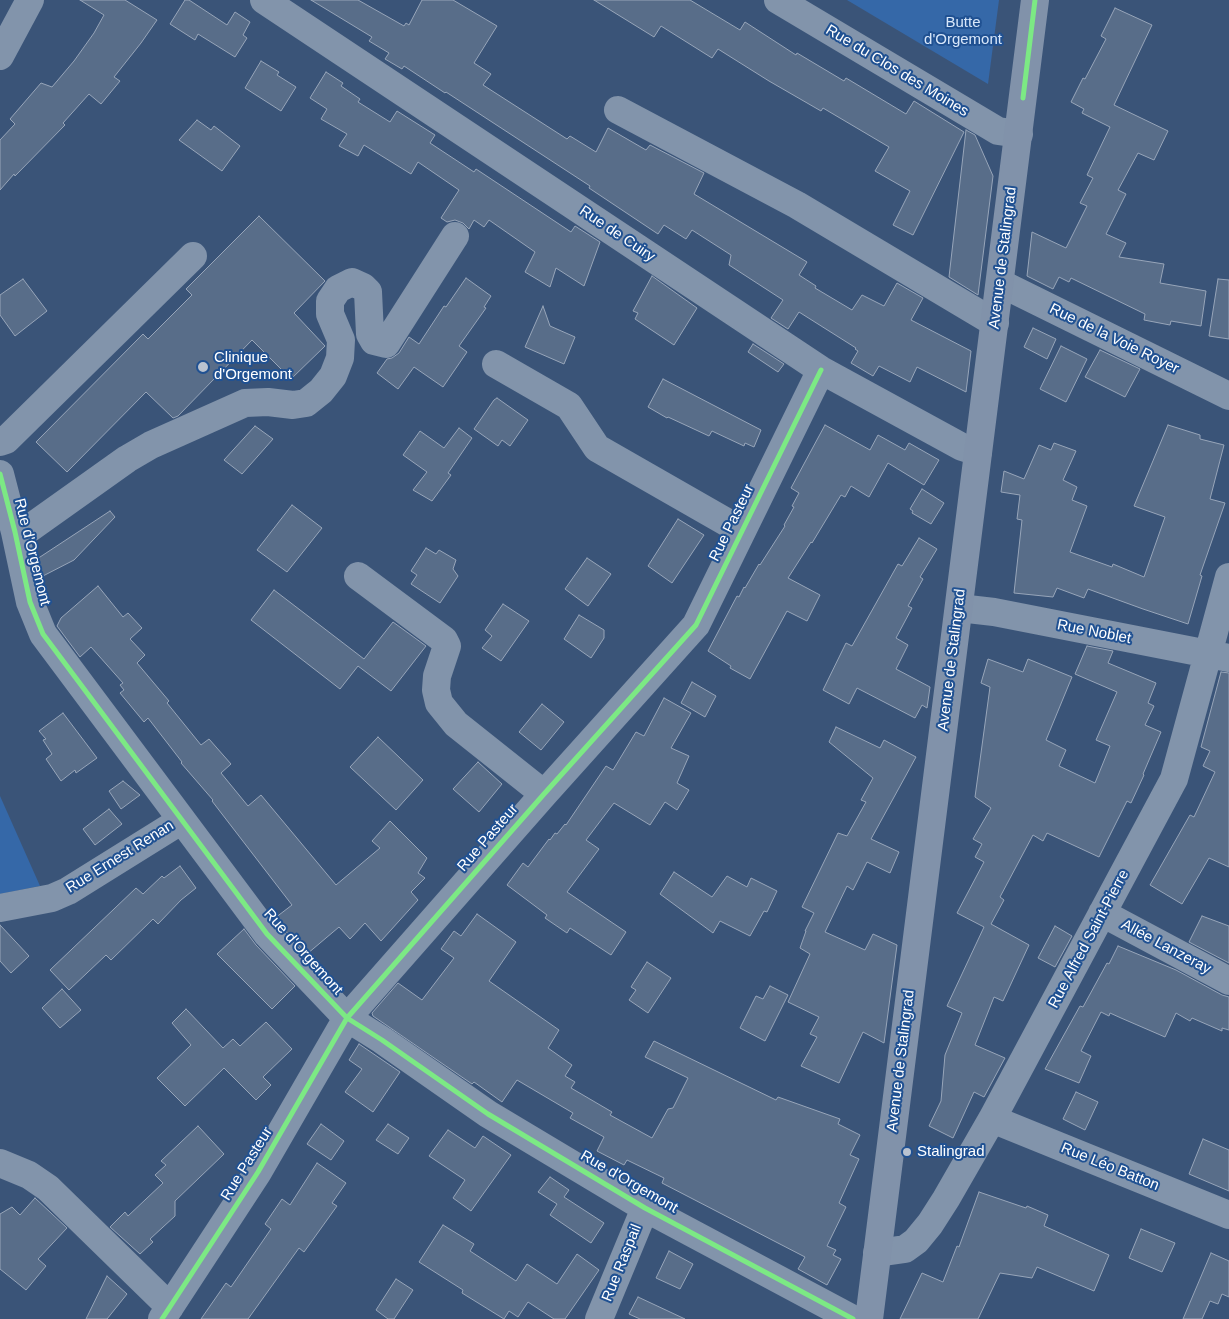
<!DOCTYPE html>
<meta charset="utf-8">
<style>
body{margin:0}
canvas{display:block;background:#3a5478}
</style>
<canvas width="1229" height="1319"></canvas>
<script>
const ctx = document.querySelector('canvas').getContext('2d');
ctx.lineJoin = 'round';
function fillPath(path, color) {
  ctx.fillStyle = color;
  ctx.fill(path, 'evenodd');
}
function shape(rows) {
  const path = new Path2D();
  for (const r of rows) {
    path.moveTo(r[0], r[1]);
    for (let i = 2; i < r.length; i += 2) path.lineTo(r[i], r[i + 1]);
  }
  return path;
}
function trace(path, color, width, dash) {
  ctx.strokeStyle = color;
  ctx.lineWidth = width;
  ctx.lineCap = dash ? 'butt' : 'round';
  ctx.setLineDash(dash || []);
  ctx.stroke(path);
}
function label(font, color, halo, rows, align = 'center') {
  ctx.font = font + ' Arial,sans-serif';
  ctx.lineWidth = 4;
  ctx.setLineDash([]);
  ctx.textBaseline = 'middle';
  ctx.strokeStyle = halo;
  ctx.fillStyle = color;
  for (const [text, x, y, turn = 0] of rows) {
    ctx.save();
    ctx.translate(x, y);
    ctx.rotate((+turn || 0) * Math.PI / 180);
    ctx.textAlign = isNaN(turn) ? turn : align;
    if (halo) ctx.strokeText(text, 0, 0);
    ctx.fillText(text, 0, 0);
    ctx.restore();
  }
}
fillPath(shape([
 [847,0,999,0,988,84],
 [0,796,40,886,0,894]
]), '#3568a8');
const building = shape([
 [80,0,125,0,157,20,141,43,114,77,120,81,101,104,89,94,63,123,65,125,15,176,14,174,0,190,0,140,15,124,10,119,41,83,52,87,74,61,94,33,104,15,80,0],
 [185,0,189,0,227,25,235,12,250,22,243,35,247,38,235,57,198,34,195,40,170,24,185,0],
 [311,0,358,0,404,26,406,23,409,25,422,0,453,0,497,26,474,63,491,74,483,85,567,139,570,136,596,152,608,128,646,150,650,145,704,173,694,194,807,262,799,275,816,286,815,288,852,310,862,295,884,306,897,283,923,298,911,320,971,351,966,392,917,367,910,382,879,366,873,376,851,363,858,351,855,349,856,348,799,312,788,329,771,318,783,300,729,265,731,255,692,230,686,239,664,225,658,234,589,188,590,186,446,92,445,93,404,66,402,69,385,59,389,53,369,41,372,37,311,0],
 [594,0,690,0,740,30,745,22,796,55,797,53,844,81,846,78,906,114,914,101,964,132,913,235,893,225,910,191,875,171,889,147,823,108,821,111,769,81,718,49,712,58,661,26,654,37,594,0],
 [1115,8,1152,25,1114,105,1168,131,1154,160,1138,153,1118,190,1126,194,1106,234,1126,243,1119,257,1164,264,1160,283,1206,291,1201,326,1171,321,1170,325,1144,320,1145,314,1071,278,1069,282,1059,277,1053,289,1027,276,1032,232,1066,248,1087,206,1080,203,1093,178,1087,175,1110,127,1082,113,1084,109,1071,102,1083,78,1085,79,1106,39,1101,36,1115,8],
 [261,61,279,72,277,75,296,87,281,111,245,88,261,61],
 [326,72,343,83,341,86,360,99,358,102,390,122,397,111,435,135,430,143,474,172,476,169,571,232,575,226,600,242,584,286,556,268,550,287,525,272,535,252,489,220,484,227,474,220,469,229,463,223,455,220,447,222,441,218,459,190,418,162,411,174,364,145,358,156,339,146,347,134,321,119,327,109,310,98,326,72],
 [197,120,211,130,214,126,240,146,222,171,179,140,197,120],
 [966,130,975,135,993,176,978,295,949,277,966,130],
 [259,216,325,281,294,313,325,346,291,379,252,340,178,416,173,418,146,392,67,472,36,442,143,334,148,339,192,295,186,289,259,216],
 [652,276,697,308,674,345,635,319,638,313,633,311,652,276],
 [466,278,491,296,484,307,486,308,459,346,467,352,443,387,414,367,398,389,377,373,387,359,392,358,399,353,409,337,419,344,444,306,446,307,466,278],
 [23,279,47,311,15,336,0,315,0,295,23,279],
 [1218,279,1229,280,1229,339,1209,336,1218,279],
 [543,306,550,326,575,337,564,364,525,347,543,306],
 [1033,328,1056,339,1047,359,1024,347,1033,328],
 [753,344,784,364,778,372,748,352,753,344],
 [1061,346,1087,359,1066,402,1040,389,1061,346],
 [1100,350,1140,369,1125,397,1085,377,1100,350],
 [663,379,761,430,754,447,745,443,744,446,712,431,709,436,668,417,667,418,648,407,663,379],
 [497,398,528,420,510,446,502,440,498,446,474,429,494,400,497,398],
 [825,425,870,450,878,435,905,450,909,443,939,460,924,485,888,463,869,497,851,486,845,497,841,495,812,543,811,542,788,578,820,595,807,621,787,611,750,679,730,668,731,666,708,651,737,596,739,597,744,587,745,588,759,564,760,565,785,526,784,525,794,507,792,506,799,493,791,488,825,425],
 [1168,425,1200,435,1200,439,1224,445,1210,499,1225,503,1200,575,1202,576,1188,624,1143,609,1088,589,1084,598,1057,588,1053,597,1014,593,1022,520,1017,519,1020,495,1001,492,1004,471,1024,479,1039,445,1051,450,1054,443,1076,451,1063,480,1077,487,1072,500,1087,506,1070,552,1112,567,1113,564,1144,577,1165,517,1134,506,1168,425],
 [255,426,273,439,242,474,224,460,255,426],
 [459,428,472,438,448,473,451,475,432,501,413,490,427,472,403,455,420,431,444,448,459,428],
 [922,489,944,503,931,524,912,513,913,511,910,509,922,489],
 [292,505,322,528,287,572,257,550,292,505],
 [110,511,115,517,74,560,41,577,37,559,110,511],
 [678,519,704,535,672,583,648,566,678,519],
 [919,538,937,549,920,577,923,579,908,606,912,608,896,638,908,645,896,669,930,687,927,708,922,705,915,718,857,688,849,704,823,690,846,643,852,646,898,564,902,566,919,538],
 [426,548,436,554,439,550,456,560,453,569,458,576,440,603,411,584,417,575,411,571,426,548],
 [587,558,611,574,588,606,565,589,587,558],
 [98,586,123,617,128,613,142,628,130,639,145,655,137,663,169,701,167,703,201,745,209,739,231,764,221,773,248,806,261,795,336,885,380,848,372,841,390,821,427,858,418,873,425,878,411,892,418,900,381,941,365,923,350,939,339,927,307,954,279,924,275,918,292,905,212,801,213,800,181,763,182,762,148,718,144,722,120,693,124,690,120,685,123,683,91,647,80,657,57,626,61,618,98,586],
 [274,590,364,659,393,622,426,646,391,691,358,666,340,689,251,620,274,590],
 [503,604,529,621,501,661,482,648,492,636,485,630,503,604],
 [579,615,604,630,604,638,591,658,564,639,579,615],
 [1087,646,1113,651,1108,663,1156,683,1148,703,1154,706,1145,725,1161,732,1143,774,1144,775,1131,803,1127,801,1099,857,1047,833,1043,841,1033,835,1000,897,1004,900,991,924,1029,945,1003,1001,994,997,975,1045,1005,1058,984,1097,974,1092,953,1138,929,1126,941,1101,945,1055,962,1013,947,1006,984,927,957,913,984,862,975,857,982,844,973,839,991,808,975,797,990,687,981,683,988,659,1023,672,1028,659,1072,677,1046,740,1066,750,1059,766,1095,783,1110,746,1096,740,1117,692,1075,674,1087,646],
 [1221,672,1229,673,1229,867,1209,858,1182,904,1150,885,1190,815,1194,817,1215,772,1203,766,1210,751,1201,747,1221,672],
 [692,682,716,696,705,717,681,703,692,682],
 [664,698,691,713,671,748,689,756,677,783,689,790,677,810,665,802,650,825,614,803,586,840,599,849,567,892,626,932,611,955,570,928,567,933,545,918,547,915,507,885,523,863,528,867,549,839,550,840,555,833,557,834,565,824,566,825,606,766,613,770,636,732,644,736,664,698],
 [542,704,564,722,541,750,519,732,542,704],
 [63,713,97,758,76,773,75,770,61,781,46,759,52,754,43,740,46,739,39,731,63,713],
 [836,727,880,748,884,740,916,757,871,839,899,852,890,873,867,862,853,890,847,886,825,932,865,950,873,934,897,945,884,1043,863,1032,839,1083,801,1066,817,1037,810,1034,819,1017,788,1002,810,954,800,948,806,931,805,931,814,913,802,907,838,833,847,836,866,802,861,800,873,778,829,742,836,727],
 [378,737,423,780,396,810,350,767,378,737],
 [478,762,502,784,479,812,453,789,478,762],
 [123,781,140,795,121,809,109,791,123,781],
 [109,809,122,824,95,845,83,829,109,809],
 [180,866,196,888,181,900,158,924,153,919,111,960,106,955,69,990,50,970,136,888,143,894,162,876,164,878,180,866],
 [674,872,712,897,727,876,747,887,751,878,777,891,767,912,764,911,750,936,720,921,713,933,660,894,674,872],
 [477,914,516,942,489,981,559,1030,548,1048,572,1065,565,1076,575,1082,571,1088,612,1112,610,1115,652,1138,668,1109,673,1108,688,1078,645,1057,654,1041,776,1100,778,1097,840,1119,838,1124,860,1135,850,1155,859,1159,839,1203,846,1207,827,1246,836,1250,833,1255,841,1259,827,1285,798,1269,805,1257,662,1183,664,1178,627,1160,624,1165,597,1151,604,1137,570,1118,573,1113,517,1080,502,1102,474,1082,472,1084,373,1016,372,1013,398,983,422,1000,454,958,441,949,454,931,461,936,477,914],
 [1202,916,1229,926,1229,963,1189,942,1202,916],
 [0,925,29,956,11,973,0,961,0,925],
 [1055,926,1072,936,1055,967,1038,958,1055,926],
 [244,929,256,945,295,986,272,1009,217,954,244,929],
 [1118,946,1176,970,1222,995,1229,997,1229,1030,1222,1028,1222,1031,1192,1018,1190,1021,1176,1013,1165,1037,1121,1018,1110,1013,1109,1016,1101,1012,1081,1051,1091,1056,1079,1083,1045,1069,1080,1006,1083,1007,1107,963,1109,964,1118,946],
 [647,962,671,978,648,1013,629,1000,636,990,631,987,647,962],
 [770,986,788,995,765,1041,740,1028,756,996,763,999,770,986],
 [62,989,81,1010,60,1028,42,1008,62,989],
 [186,1009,223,1048,233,1039,240,1046,266,1022,292,1049,263,1077,271,1085,256,1100,224,1068,185,1106,157,1078,191,1045,172,1023,186,1009],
 [359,1044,400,1072,373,1112,345,1092,362,1069,349,1060,359,1044],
 [1076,1092,1098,1102,1085,1130,1063,1119,1076,1092],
 [321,1124,344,1141,331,1160,307,1144,321,1124],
 [388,1124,409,1138,398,1154,376,1140,388,1124],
 [198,1126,224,1154,175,1201,175,1216,150,1239,153,1242,140,1254,110,1227,125,1212,128,1216,163,1183,155,1175,166,1165,161,1161,198,1126],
 [448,1130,475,1148,483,1136,511,1155,471,1211,453,1198,465,1180,429,1156,448,1130],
 [1203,1139,1229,1150,1229,1191,1189,1174,1203,1139],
 [317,1163,346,1183,332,1203,337,1206,304,1252,299,1248,248,1319,201,1319,226,1283,231,1287,271,1229,265,1224,282,1199,290,1205,317,1163],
 [550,1177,569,1190,564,1197,604,1223,591,1243,550,1215,557,1204,538,1192,550,1177],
 [979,1192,1026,1208,1027,1206,1048,1215,1044,1226,1109,1255,1094,1291,1037,1267,1032,1278,1000,1273,978,1319,900,1319,922,1273,943,1282,957,1246,959,1247,979,1192],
 [35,1198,67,1228,38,1259,46,1266,26,1290,0,1269,0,1214,12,1207,20,1215,35,1198],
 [443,1225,474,1244,470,1251,516,1281,527,1264,557,1284,577,1254,599,1270,565,1319,554,1319,528,1302,518,1317,509,1311,504,1319,462,1293,463,1290,419,1262,443,1225],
 [1141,1229,1175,1243,1162,1272,1129,1258,1141,1229],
 [669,1251,693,1264,680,1289,656,1278,669,1251],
 [1211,1253,1229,1261,1229,1297,1222,1294,1218,1304,1210,1301,1202,1319,1183,1319,1211,1253],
 [107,1276,127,1294,107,1319,86,1319,107,1276],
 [396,1279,413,1290,394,1319,388,1319,376,1310,396,1279],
 [638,1297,685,1319,640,1319,629,1314,638,1297]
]);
fillPath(building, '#586d89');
trace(building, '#97a5b9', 1);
trace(shape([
 [264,0,821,370,962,447,978,452],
 [778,0,998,131,1019,134],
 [0,56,30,0],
 [618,110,797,205,995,323],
 [1000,283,1229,396],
 [496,364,569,406,597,448,742,531],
 [0,442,6,440,193,256],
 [0,474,15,532,30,602,43,634,267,934,347,1018,382,1040,488,1114,645,1208,853,1319],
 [15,532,30,528,127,459,151,445,245,403,268,402,293,405,306,403,321,391,333,376,340,358,341,340,330,314,330,301,338,289,352,282,363,287,368,292,370,334,374,341,386,344,455,236],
 [358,576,444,640,447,646,437,676,436,690,439,703,456,724,544,794],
 [959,608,994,612,1229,658],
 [0,908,52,898,68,891,182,820],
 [1102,913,1229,981],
 [992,1119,1229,1215],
 [0,1163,29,1175,48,1188,170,1307],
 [877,1253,905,1249,916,1241,930,1224,946,1199,992,1119,1174,779,1229,577],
 [162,1319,258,1172,347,1018,544,794,696,625,821,370],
 [599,1319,645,1208]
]), '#8294ab', 28);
trace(shape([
 [869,1319,1035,0]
]), '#8192aa', 28);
trace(shape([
 [1023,98,1035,0],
 [0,474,15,532,30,602,43,634,267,934,347,1018,382,1040,488,1114,645,1208,853,1319],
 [162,1319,258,1172,347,1018,544,794,696,625,821,370]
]), '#7ce984', 5);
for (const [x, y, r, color] of [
 [203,367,6,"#bac3d0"],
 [907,1152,5,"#bac3d0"]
]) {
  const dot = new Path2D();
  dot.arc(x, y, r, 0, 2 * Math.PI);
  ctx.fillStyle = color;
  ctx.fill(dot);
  trace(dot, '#205192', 2);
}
label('15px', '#d8e7fa', '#205192', [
 ["Butte",963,23],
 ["d'Orgemont",963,40]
]);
label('15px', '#fff', '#205192', [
 ["Rue du Clos des Moines",897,71,31],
 ["Rue de Cuiry",617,234,34],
 ["Avenue de Stalingrad",1003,258,-83],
 ["Rue de la Voie Royer",1114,339,26],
 ["Rue Pasteur",732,523,-64],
 ["Rue d'Orgemont",32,552,76],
 ["Rue Noblet",1094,632,11],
 ["Avenue de Stalingrad",952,660,-83],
 ["Rue Pasteur",488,838,-49],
 ["Rue Ernest Renan",120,857,-32],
 ["Rue Alfred Saint-Pierre",1089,939,-62],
 ["Allée Lanzeray",1166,947,28],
 ["Rue d'Orgemont",303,952,48],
 ["Avenue de Stalingrad",901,1061,-83],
 ["Rue Pasteur",247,1164,-58],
 ["Rue Léo Batton",1110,1167,22],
 ["Rue d'Orgemont",629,1182,30],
 ["Rue Raspail",622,1263,-68]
]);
label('15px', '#fff', '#205192', [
 ["Clinique",214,358],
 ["d'Orgemont",214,375],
 ["Stalingrad",917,1152]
], 'left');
</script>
